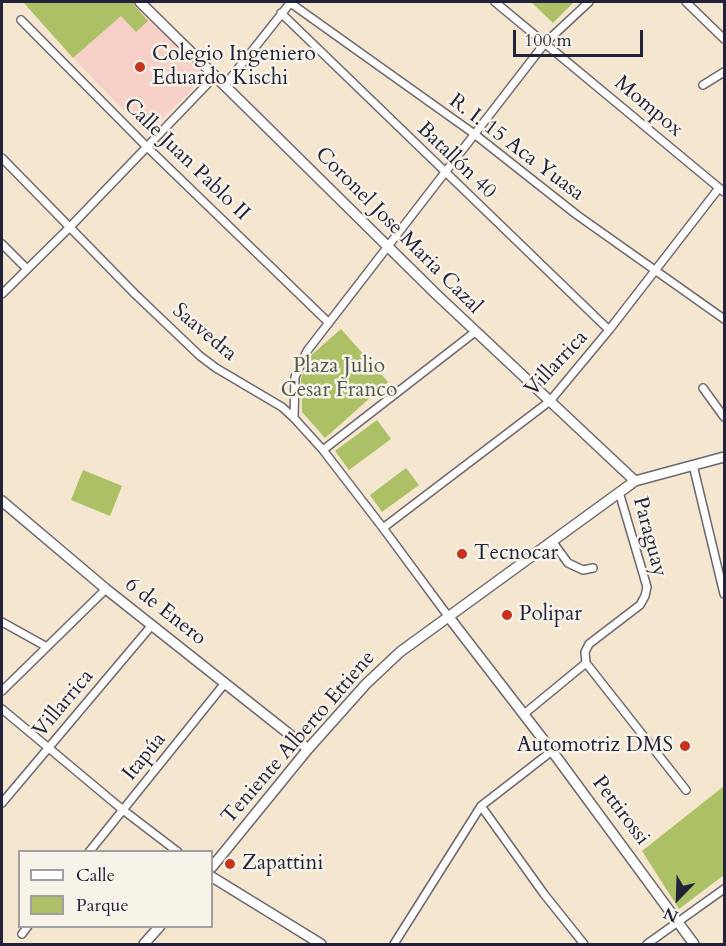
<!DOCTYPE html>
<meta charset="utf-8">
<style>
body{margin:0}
#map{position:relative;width:726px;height:946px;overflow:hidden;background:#f5e6d0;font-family:Cardo,serif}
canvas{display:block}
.frame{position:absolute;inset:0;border:3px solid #22223b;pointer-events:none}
.legend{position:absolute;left:18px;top:850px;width:195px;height:78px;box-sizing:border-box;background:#f7f3e8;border:2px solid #a29fa3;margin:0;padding:8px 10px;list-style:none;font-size:18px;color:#22223b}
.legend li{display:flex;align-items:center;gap:12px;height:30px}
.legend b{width:30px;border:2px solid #a29fa3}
.north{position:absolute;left:648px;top:868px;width:60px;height:60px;-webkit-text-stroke:4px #f7f3e8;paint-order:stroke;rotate:203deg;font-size:16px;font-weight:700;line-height:24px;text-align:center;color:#22223b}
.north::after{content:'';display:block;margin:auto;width:21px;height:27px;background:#22223b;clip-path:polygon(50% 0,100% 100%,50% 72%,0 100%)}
.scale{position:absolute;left:513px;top:30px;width:130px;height:27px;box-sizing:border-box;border:3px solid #22223b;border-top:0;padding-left:8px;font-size:18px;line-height:21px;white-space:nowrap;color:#22223b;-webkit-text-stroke:4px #f7f3e8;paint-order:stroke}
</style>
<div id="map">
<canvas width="726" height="946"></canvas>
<div class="frame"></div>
<ul class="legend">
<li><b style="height:8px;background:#fff"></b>Calle</li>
<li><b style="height:16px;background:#acc065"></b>Parque</li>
</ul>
<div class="north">N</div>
<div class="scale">100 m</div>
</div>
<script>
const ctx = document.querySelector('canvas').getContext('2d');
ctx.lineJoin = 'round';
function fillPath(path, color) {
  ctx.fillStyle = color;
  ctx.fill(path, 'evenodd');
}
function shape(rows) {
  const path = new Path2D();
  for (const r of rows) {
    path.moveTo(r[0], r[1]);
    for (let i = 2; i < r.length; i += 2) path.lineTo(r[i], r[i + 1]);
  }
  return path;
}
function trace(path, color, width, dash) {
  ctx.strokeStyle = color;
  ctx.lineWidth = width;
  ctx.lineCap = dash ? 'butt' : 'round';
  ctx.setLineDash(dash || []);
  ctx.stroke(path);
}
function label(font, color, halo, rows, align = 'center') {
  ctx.font = font + ' Cardo,serif';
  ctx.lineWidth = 5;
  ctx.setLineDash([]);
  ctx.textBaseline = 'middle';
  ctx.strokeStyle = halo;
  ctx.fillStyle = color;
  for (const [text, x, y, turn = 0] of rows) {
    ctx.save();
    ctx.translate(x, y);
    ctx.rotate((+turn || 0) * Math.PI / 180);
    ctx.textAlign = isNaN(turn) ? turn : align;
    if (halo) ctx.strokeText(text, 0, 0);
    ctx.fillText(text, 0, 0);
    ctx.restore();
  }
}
fillPath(shape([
 [137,2,206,76,147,134,73,58]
]), '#f7d1c7');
fillPath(shape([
 [23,2,137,2,134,5,148,21,136,32,121,16,73,58],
 [531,2,574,2,553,23],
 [341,329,388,382,325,438,302,412,301,379,308,358],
 [377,420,391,439,349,470,335,451],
 [406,468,419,485,382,512,370,495],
 [83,470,122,486,110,516,71,500],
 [724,786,724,875,679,909,642,851]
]), '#acc065');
const street = shape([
 [289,2,473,133,577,215,724,319],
 [495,2,724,192],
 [686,2,724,39],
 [281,13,609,330],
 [21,20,146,146,329,323],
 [225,85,291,2],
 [703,85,724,72],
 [2,158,135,294,200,356,216,368,282,407,294,418,323,450,383,528,448,616],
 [2,244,27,269],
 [2,294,69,228,215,76],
 [703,388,724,417],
 [294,418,295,377,307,351,545,43,589,2],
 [323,450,475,332],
 [693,465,724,594],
 [383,528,550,401,609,330,719,188],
 [552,541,568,563,583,570,593,568],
 [2,622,47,647],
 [586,663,686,790],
 [2,691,106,589],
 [2,709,123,810,178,852],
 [524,714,586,663,585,652,589,644,640,605,645,596,647,587,619,492],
 [2,803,152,625],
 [481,806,544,894,584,944],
 [89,852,225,683],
 [22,934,28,926],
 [394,944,481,806,552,751],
 [647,944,724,889]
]);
const secondary = shape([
 [140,2,436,294,635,481],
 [2,501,106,589,308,749],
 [448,616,552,751,694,944],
 [212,867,308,749,366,684,400,652,635,481,724,457],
 [212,877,321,944],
 [144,944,160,926]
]);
trace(street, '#6c676f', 10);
trace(secondary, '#6c676f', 12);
trace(street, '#fff', 7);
trace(secondary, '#fff', 9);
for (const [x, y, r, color] of [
 [140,67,6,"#c8321e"],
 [462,554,6,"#c8321e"],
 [507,615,6,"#c8321e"],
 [685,746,6,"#c8321e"],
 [230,864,6,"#c8321e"]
]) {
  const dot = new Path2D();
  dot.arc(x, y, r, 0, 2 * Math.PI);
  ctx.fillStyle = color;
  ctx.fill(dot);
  trace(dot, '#f7f3e8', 2);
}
label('21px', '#22223b', '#f7f3e8', [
 ["Colegio Ingeniero",152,55],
 ["Eduardo Kischi",152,79],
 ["Tecnocar",474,554],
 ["Polipar",519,615],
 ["Automotriz DMS",673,746,"right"],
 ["Zapattini",242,864]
], 'left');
label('21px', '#22223b', '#f7f3e8', [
 ["Mompox",648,107,40],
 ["R. I. 15 Aca Yuasa",516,148,37],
 ["Calle Juan Pablo II",186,160,44],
 ["Batallón 40",456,161,44],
 ["Coronel Jose Maria Cazal",398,231,45],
 ["Saavedra",204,333,40],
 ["Villarrica",557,364,-47],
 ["Paraguay",649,537,75],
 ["6 de Enero",165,612,38],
 ["Villarrica",64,704,-50],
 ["Teniente Alberto Ettiene",299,738,-49],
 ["Itapúa",145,757,-51],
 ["Pettirossi",620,811,53]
]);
label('21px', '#52594a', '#f7f3e8', [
 ["Plaza Julio",339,367],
 ["Cesar Franco",339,391]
]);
</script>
